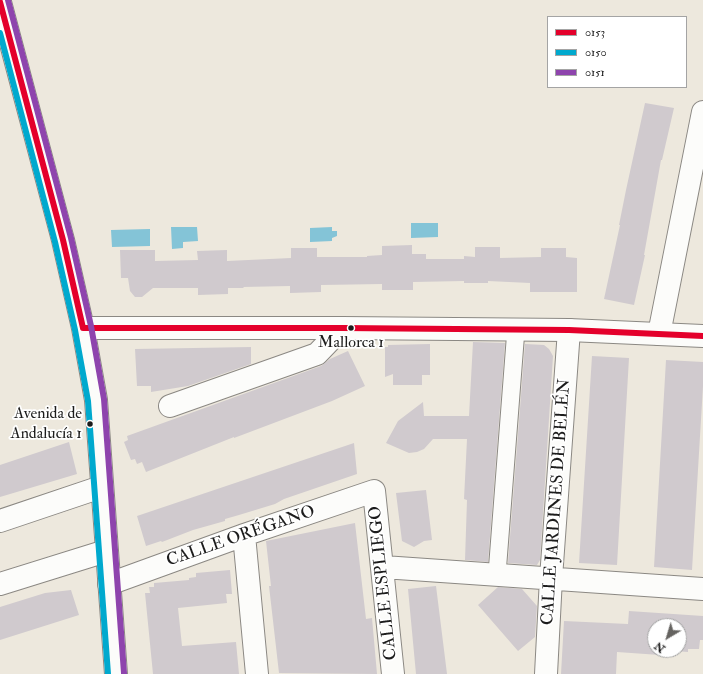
<!DOCTYPE html>
<meta charset="utf-8">
<style>
body{margin:0}
#map{position:relative;width:703px;height:674px;overflow:hidden;background:#ede8dd;font-family:"IM FELL Double Pica",serif}
canvas{display:block}
.legend{position:absolute;left:547px;top:16px;width:140px;height:72px;box-sizing:border-box;background:#fff;border:1px solid #a4a4a4;margin:0;padding:5px 7px;list-style:none;font-size:12px;color:#1c1c1c}
.legend li{display:flex;align-items:center;gap:8px;height:20px}
.legend b{width:20px;border:1px solid #a4a4a4}
.north{position:absolute;left:647px;top:618px;width:40px;height:40px;box-sizing:border-box;background:#fff;border:1px solid #a4a4a4;border-radius:50%;rotate:218deg;font-size:11px;font-weight:700;line-height:16px;text-align:center;color:#1c1c1c}
.north::after{content:'';display:block;margin:auto;width:14px;height:18px;background:#656360;clip-path:polygon(50% 0,100% 100%,50% 72%,0 100%)}
</style>
<div id="map">
<canvas width="703" height="674"></canvas>
<ul class="legend">
<li><b style="height:5px;background:#e4002b"></b>0153</li>
<li><b style="height:5px;background:#00a9ce"></b>0150</li>
<li><b style="height:5px;background:#8e44ad"></b>0151</li>
</ul>
<div class="north">N</div>
</div>
<script>
const ctx = document.querySelector('canvas').getContext('2d');
ctx.lineJoin = 'round';
function fillPath(path, color) {
  ctx.fillStyle = color;
  ctx.fill(path, 'evenodd');
}
function shape(rows) {
  const path = new Path2D();
  for (const r of rows) {
    path.moveTo(r[0], r[1]);
    for (let i = 2; i < r.length; i += 2) path.lineTo(r[i], r[i + 1]);
  }
  return path;
}
function trace(path, color, width, dash) {
  ctx.strokeStyle = color;
  ctx.lineWidth = width;
  ctx.lineCap = dash ? 'butt' : 'round';
  ctx.setLineDash(dash || []);
  ctx.stroke(path);
}
function label(font, color, halo, rows, align = 'center') {
  ctx.font = font + ' "IM FELL Double Pica",serif';
  ctx.lineWidth = 3.5;
  ctx.setLineDash([]);
  ctx.textBaseline = 'middle';
  ctx.strokeStyle = halo;
  ctx.fillStyle = color;
  for (const [text, x, y, turn = 0] of rows) {
    ctx.save();
    ctx.translate(x, y);
    ctx.rotate((+turn || 0) * Math.PI / 180);
    ctx.textAlign = isNaN(turn) ? turn : align;
    if (halo) ctx.strokeText(text, 0, 0);
    ctx.fillText(text, 0, 0);
    ctx.restore();
  }
}
fillPath(shape([
 [411,223,438,223,438,237,411,238],
 [171,227,197,227,198,241,183,242,183,248,172,249],
 [332,227,332,231,337,231,337,236,332,238,332,241,310,242,310,228],
 [150,229,150,246,112,247,111,230]
]), '#84c4d7');
fillPath(shape([
 [645,103,674,108,662,160,661,160,644,255,645,255,634,305,604,299,620,225,619,225,626,190],
 [412,245,412,254,426,254,426,259,464,259,464,256,475,257,475,247,500,247,500,258,541,257,541,248,566,248,566,257,577,258,577,292,530,292,530,283,488,281,488,283,464,283,464,281,413,282,413,290,382,290,382,284,321,285,321,292,290,293,290,286,243,287,244,288,228,288,228,294,198,295,198,288,153,288,142,297,135,297,130,291,128,278,121,278,120,250,155,250,155,261,198,260,197,251,227,250,227,261,291,258,291,248,317,248,317,257,367,257,367,256,382,255,382,246],
 [473,342,505,343,488,562,465,560,467,500,464,499,467,439,433,439,424,449,417,452,409,453,386,443,398,421,423,402,424,416,469,416],
 [430,344,430,375,422,375,422,385,393,385,393,374,385,377,385,347,388,347,388,345],
 [525,344,544,345,549,349,553,356,540,560,537,565,508,563],
 [251,347,251,364,188,386,151,392,151,386,137,386,135,349],
 [348,351,365,386,332,401,234,438,234,437,146,472,142,462,137,464,135,459,131,460,124,442,128,440,127,436,321,366,330,359],
 [592,356,629,358,617,565,579,563],
 [666,360,703,362,703,386,692,570,654,567],
 [69,442,77,474,0,497,0,465],
 [354,443,357,474,284,499,275,504,239,515,225,519,225,521,193,530,162,542,161,541,146,546,137,516],
 [426,490,432,540,424,541,414,547,402,541,396,493],
 [355,523,366,619,372,618,377,674,279,673,269,586,271,586,266,541],
 [230,570,232,594,226,594,227,603,178,608,182,646,236,642,239,674,153,674,145,593,150,593,149,587,154,587,154,583,189,580,189,578,196,577,196,573],
 [436,586,447,674,416,674,408,589],
 [498,587,522,589,537,606,535,637,518,651,478,605],
 [71,590,79,615,0,640,0,607,45,593],
 [629,611,703,616,703,640,700,640,699,649,688,649,688,652,674,651,674,656,617,652,616,674,561,674,564,621,628,624],
 [655,626,679,626,679,650,655,650]
]), '#d0cace');
const pedestrian = shape([
 [497,574,516,329]
]);
const minor = shape([
 [659,334,703,112],
 [170,406,317,354,342,328],
 [0,521,101,487],
 [244,535,257,674],
 [383,567,703,589],
 [0,584,106,551],
 [109,584,244,535,374,491,393,674],
 [546,674,551,578,569,330]
]);
const tertiary = shape([
 [0,2,63,240,83,328,96,400,116,674],
 [83,328,342,328,569,330,703,336]
]);
trace(pedestrian, '#8b8883', 19);
trace(minor, '#8b8883', 24);
trace(tertiary, '#8b8883', 24);
trace(pedestrian, '#fcfcfa', 17);
trace(minor, '#fcfcfa', 22);
trace(tertiary, '#fcfcfa', 22);
trace(shape([
 [0,2,63,240,83,328],
 [83,328,342,328,569,330,703,336]
]), '#e4002b', 6);
trace(shape([
 [0,33,55,242,75,330,88,401,108,674]
]), '#00a9ce', 6);
trace(shape([
 [8,0,71,238,91,326,104,399,124,673]
]), '#8e44ad', 6);
for (const [x, y, r, color] of [
 [351,328,3.5,"#1c1c1c"],
 [90,424,3.5,"#1c1c1c"]
]) {
  const dot = new Path2D();
  dot.arc(x, y, r, 0, 2 * Math.PI);
  ctx.fillStyle = color;
  ctx.fill(dot);
  trace(dot, '#fff', 1.5);
}
label('16px', '#1c1c1c', '#fff', [
 ["Mallorca 1",351,344],
 ["Avenida de",82,415,"right"],
 ["Andalucía 1",82,435,"right"]
]);
label('17px', '#1c1c1c', '#fff', [
 ["CALLE JARDINES DE BELÉN",557,502,-86],
 ["CALLE ORÉGANO",241,537,-19],
 ["CALLE ESPLIEGO",384,583,-96]
]);
</script>
